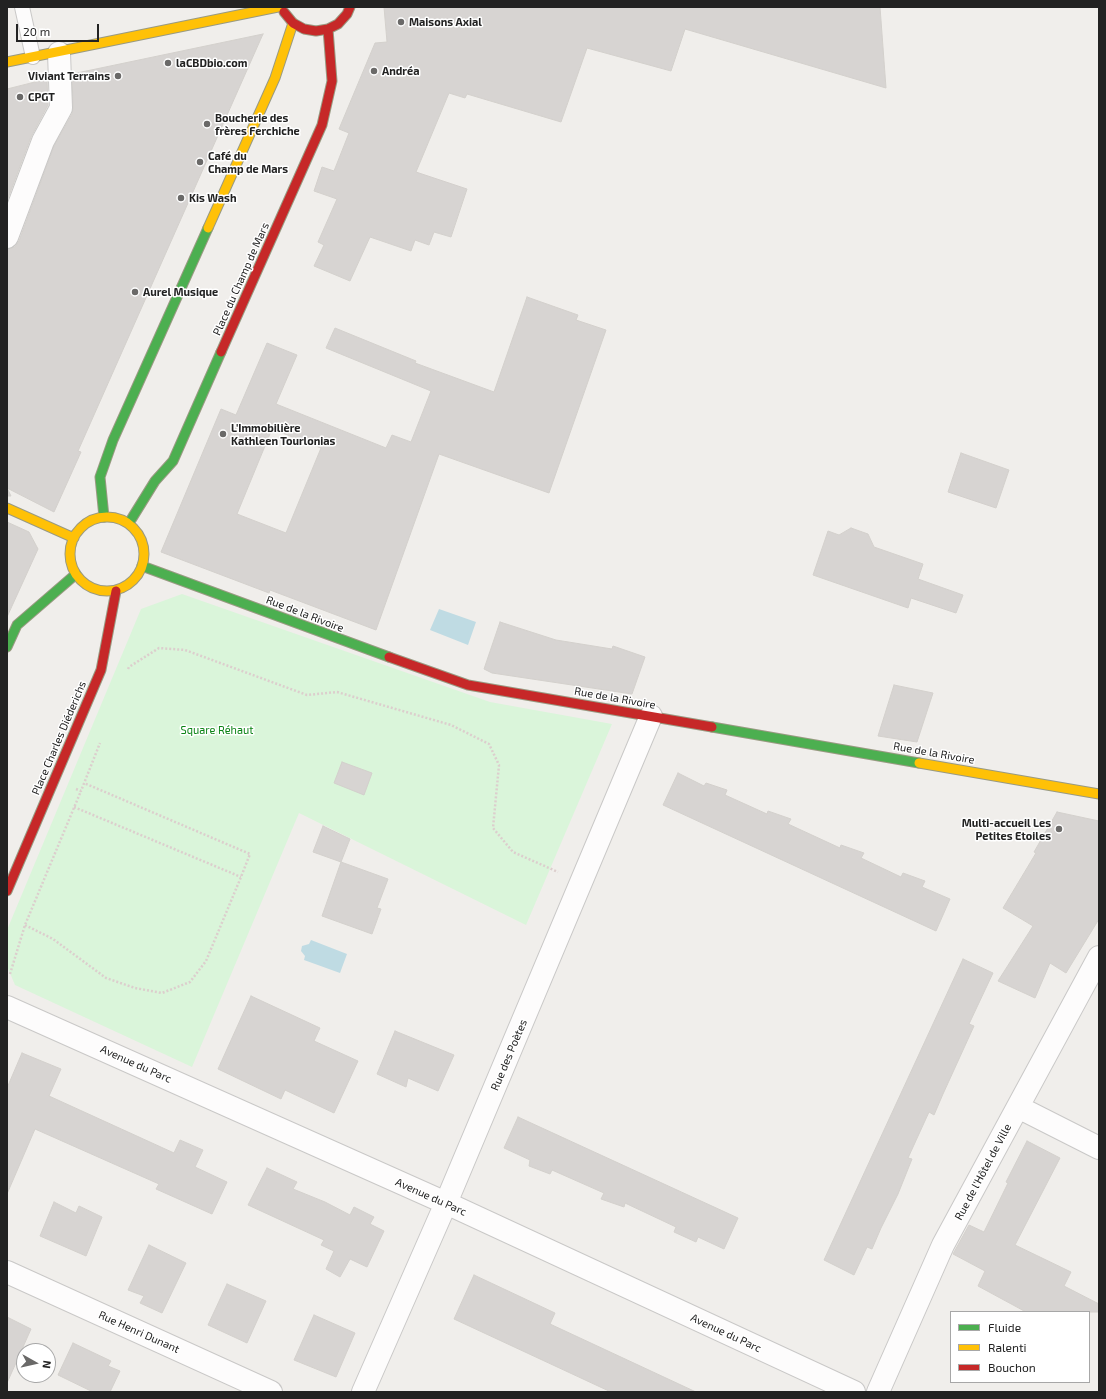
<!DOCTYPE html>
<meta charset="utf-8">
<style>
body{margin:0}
#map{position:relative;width:1106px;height:1399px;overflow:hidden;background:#f0eeeb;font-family:"Exo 2",sans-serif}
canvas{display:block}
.frame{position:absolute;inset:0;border:8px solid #222;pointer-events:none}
.legend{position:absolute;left:950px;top:1311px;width:140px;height:72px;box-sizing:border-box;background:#fff;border:1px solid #a7a7a7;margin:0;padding:5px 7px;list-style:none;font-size:12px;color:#222}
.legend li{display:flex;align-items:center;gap:8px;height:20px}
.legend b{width:20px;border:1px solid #a7a7a7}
.north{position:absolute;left:16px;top:1343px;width:40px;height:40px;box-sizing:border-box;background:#fff;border:1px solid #a7a7a7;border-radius:50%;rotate:98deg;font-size:11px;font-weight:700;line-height:16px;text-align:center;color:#222}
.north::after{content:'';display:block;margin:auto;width:14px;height:18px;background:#6a6968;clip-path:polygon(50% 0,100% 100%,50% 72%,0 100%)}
.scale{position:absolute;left:16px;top:24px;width:83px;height:18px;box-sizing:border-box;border:2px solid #222;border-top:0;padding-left:5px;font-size:12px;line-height:14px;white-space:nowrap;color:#222;-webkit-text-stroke:3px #fff;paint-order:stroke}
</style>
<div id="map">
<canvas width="1106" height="1399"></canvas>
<div class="frame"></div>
<ul class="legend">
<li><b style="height:5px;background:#4caf50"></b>Fluide</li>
<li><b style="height:5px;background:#ffc107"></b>Ralenti</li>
<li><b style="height:5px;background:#c62828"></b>Bouchon</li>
</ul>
<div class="north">N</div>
<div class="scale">20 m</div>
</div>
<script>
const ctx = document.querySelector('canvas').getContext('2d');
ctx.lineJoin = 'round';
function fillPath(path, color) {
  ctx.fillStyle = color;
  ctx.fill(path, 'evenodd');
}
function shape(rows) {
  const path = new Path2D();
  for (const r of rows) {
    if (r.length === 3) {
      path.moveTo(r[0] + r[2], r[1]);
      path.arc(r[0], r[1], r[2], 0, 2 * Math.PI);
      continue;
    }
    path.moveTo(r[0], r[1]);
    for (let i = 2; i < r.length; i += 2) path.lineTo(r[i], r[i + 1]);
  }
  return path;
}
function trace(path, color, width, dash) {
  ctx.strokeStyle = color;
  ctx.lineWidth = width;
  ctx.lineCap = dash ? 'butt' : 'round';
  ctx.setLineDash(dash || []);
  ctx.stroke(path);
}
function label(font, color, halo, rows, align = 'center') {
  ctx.font = font + ' "Exo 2",sans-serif';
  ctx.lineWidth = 3;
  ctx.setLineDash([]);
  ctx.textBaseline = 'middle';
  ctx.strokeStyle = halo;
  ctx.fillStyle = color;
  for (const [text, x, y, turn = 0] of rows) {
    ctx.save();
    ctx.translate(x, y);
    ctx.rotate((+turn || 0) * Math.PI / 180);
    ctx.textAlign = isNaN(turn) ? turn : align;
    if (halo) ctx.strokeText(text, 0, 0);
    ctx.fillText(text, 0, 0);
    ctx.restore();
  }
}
fillPath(shape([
 [182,594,490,702,612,724,526,925,299,813,192,1067,15,985,7,966,7,930,141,609]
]), '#daf5da');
fillPath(shape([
 [439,609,476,622,468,645,430,630],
 [311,940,347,954,340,973,304,960,305,956,301,951,302,946,309,944]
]), '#bfdbe3');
const building = shape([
 [384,7,880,7,886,88,685,29,671,71,587,48,561,122,467,94,465,98,449,93,416,172,467,189,451,237,434,232,429,245,415,240,411,251,370,237,350,281,314,266,324,245,318,242,337,199,314,191,322,167,334,171,349,133,339,129,375,43,387,42,384,7],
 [263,34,78,451,81,452,54,512,7,488,11,496,7,496,7,249,15,247,19,241,54,146,72,114,73,108,72,74,263,34],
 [47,79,48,105,31,137,7,201,7,89,47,79],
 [527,297,578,315,576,320,606,330,549,493,439,454,376,630,270,590,269,593,161,552,221,409,236,415,267,343,297,355,276,404,386,448,392,435,411,442,431,391,326,348,335,328,416,361,415,363,494,392,527,297],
 [272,429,321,448,286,533,237,514,272,429],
 [961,453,1009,470,996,508,948,492,961,453],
 [7,522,29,532,38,549,7,617,7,522],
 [851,528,868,534,874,547,923,564,918,579,963,595,956,613,911,598,908,608,813,575,828,531,839,535,851,528],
 [500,622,556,640,612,649,613,646,645,657,632,694,492,673,484,669,500,622],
 [894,685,933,693,917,742,878,736,894,685],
 [342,762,372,773,364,795,334,783,342,762],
 [678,773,704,786,706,783,727,790,725,795,767,814,768,811,791,819,788,824,840,848,841,845,864,853,861,858,901,877,903,873,925,881,922,887,950,899,936,931,663,805,678,773],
 [1057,812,1099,821,1099,919,1066,973,1050,963,1035,998,998,981,1033,926,1003,908,1036,853,1034,852,1057,812],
 [323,826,350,839,341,862,313,852,323,826],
 [341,862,388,879,377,908,381,909,372,934,322,916,341,862],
 [963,959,993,973,969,1024,974,1026,943,1094,934,1115,929,1112,908,1158,912,1159,898,1194,881,1228,872,1249,867,1247,854,1275,824,1260,963,959],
 [251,996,320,1028,314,1041,358,1061,334,1113,285,1090,281,1099,218,1069,251,996],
 [395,1031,454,1055,438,1091,408,1078,406,1087,377,1074,395,1031],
 [22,1053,61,1069,49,1096,174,1153,180,1140,203,1150,195,1167,227,1182,212,1214,156,1189,159,1184,35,1129,7,1194,7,1088,22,1053],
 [518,1117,738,1218,724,1249,698,1237,696,1242,674,1232,676,1227,625,1203,624,1207,601,1199,604,1193,552,1170,550,1174,529,1166,530,1160,504,1148,518,1117],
 [1027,1141,1060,1158,1015,1245,1071,1272,1064,1286,1099,1304,1099,1312,1026,1312,978,1286,985,1271,953,1254,969,1225,984,1232,1008,1183,1006,1182,1027,1141],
 [267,1168,297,1182,293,1189,325,1202,350,1215,354,1207,374,1217,370,1224,384,1231,367,1267,350,1259,340,1277,326,1269,334,1251,321,1245,324,1240,248,1205,267,1168],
 [54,1202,76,1213,79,1206,102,1217,86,1256,40,1236,54,1202],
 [149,1245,186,1263,162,1313,140,1303,144,1296,128,1290,149,1245],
 [474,1275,555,1313,550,1324,696,1392,611,1392,454,1319,474,1275],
 [227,1284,266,1301,247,1343,208,1325,227,1284],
 [314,1315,355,1333,336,1377,294,1360,314,1315],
 [7,1317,31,1329,7,1383,7,1317],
 [73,1343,111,1361,108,1366,120,1371,110,1392,93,1392,58,1375,73,1343]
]);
fillPath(building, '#d7d4d2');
trace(building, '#d3d0cc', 1);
const lane = shape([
 [22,7,33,57]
]);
const street = shape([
 [7,237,43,141,61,108,59,53],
 [7,1007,457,1208,854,1392],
 [1018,1107,1099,1148],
 [7,1272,271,1392],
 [363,1392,446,1203,651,716],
 [878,1392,943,1245,1099,957]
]);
const fast = shape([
 [104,517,100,477,113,440,208,228],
 [129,523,155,481,173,461,221,352],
 [142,566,389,657],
 [7,647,17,625,76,574],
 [712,727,919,763]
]);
const slow = shape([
 [7,62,278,7],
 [208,228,275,78,293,23],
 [7,508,74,538],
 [107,554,37],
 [919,763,1099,794]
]);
const jam = shape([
 [284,12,293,23,304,29,316,31,328,29,338,24,347,14,350,7],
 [221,352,322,125,332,81,328,29],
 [389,657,468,685,712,727],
 [7,891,101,670,116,591]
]);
trace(lane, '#c9c8c7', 16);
trace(street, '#c9c8c7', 24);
trace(fast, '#999a82', 11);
trace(slow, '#999a82', 11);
trace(jam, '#999a82', 11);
trace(shape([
 [128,669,129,667,159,648,185,650,307,695,337,692,451,725,489,744,499,765,493,828,513,852,558,872],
 [76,789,81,791,100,743],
 [74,807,241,877],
 [25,925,53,939,106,978,135,988,162,993,190,982,206,961,241,877,250,854,84,783],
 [10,974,25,925,81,791]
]), '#dccecd', 2.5, [2, 2]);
trace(lane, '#fdfcfc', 14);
trace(street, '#fdfcfc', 22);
trace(fast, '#4caf50', 9);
trace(slow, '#ffc107', 9);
trace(jam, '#c62828', 9);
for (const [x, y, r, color] of [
 [401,22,4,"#6a6968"],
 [168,63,4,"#6a6968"],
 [374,71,4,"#6a6968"],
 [118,76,4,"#6a6968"],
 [20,97,4,"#6a6968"],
 [207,124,4,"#6a6968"],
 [200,162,4,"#6a6968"],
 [181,198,4,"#6a6968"],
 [135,292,4,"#6a6968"],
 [223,434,4,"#6a6968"],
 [1059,829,4,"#6a6968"]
]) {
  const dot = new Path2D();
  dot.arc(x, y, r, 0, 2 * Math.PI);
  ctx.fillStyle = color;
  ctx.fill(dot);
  trace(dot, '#fff', 1.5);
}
label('bold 11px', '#222', '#fff', [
 ["Maisons Axial",409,22],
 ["laCBDbio.com",176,63],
 ["Andréa",382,71],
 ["Viviant Terrains",110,76,"right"],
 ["CPGT",28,97],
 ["Boucherie des",215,118],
 ["frères Ferchiche",215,131],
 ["Café du",208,156],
 ["Champ de Mars",208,169],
 ["Kis Wash",189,198],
 ["Aurel Musique",143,292],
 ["L'Immobilière",231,428],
 ["Kathleen Tourlonias",231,441],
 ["Multi-accueil Les",1051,823,"right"],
 ["Petites Etoiles",1051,836,"right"]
], 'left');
label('11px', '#222', '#fff', [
 ["Place du Champ de Mars",241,279,-66],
 ["Rue de la Rivoire",305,614,21],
 ["Rue de la Rivoire",615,698,10],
 ["Place Charles Diéderichs",59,738,-67],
 ["Rue de la Rivoire",934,753,10],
 ["Rue des Poètes",509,1055,-67],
 ["Avenue du Parc",136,1064,24],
 ["Rue de l'Hôtel de Ville",983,1172,-62],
 ["Avenue du Parc",431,1197,24],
 ["Rue Henri Dunant",139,1332,24],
 ["Avenue du Parc",726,1333,25]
]);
label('11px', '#0c8416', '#fff', [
 ["Square Réhaut",217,730]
]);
</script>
